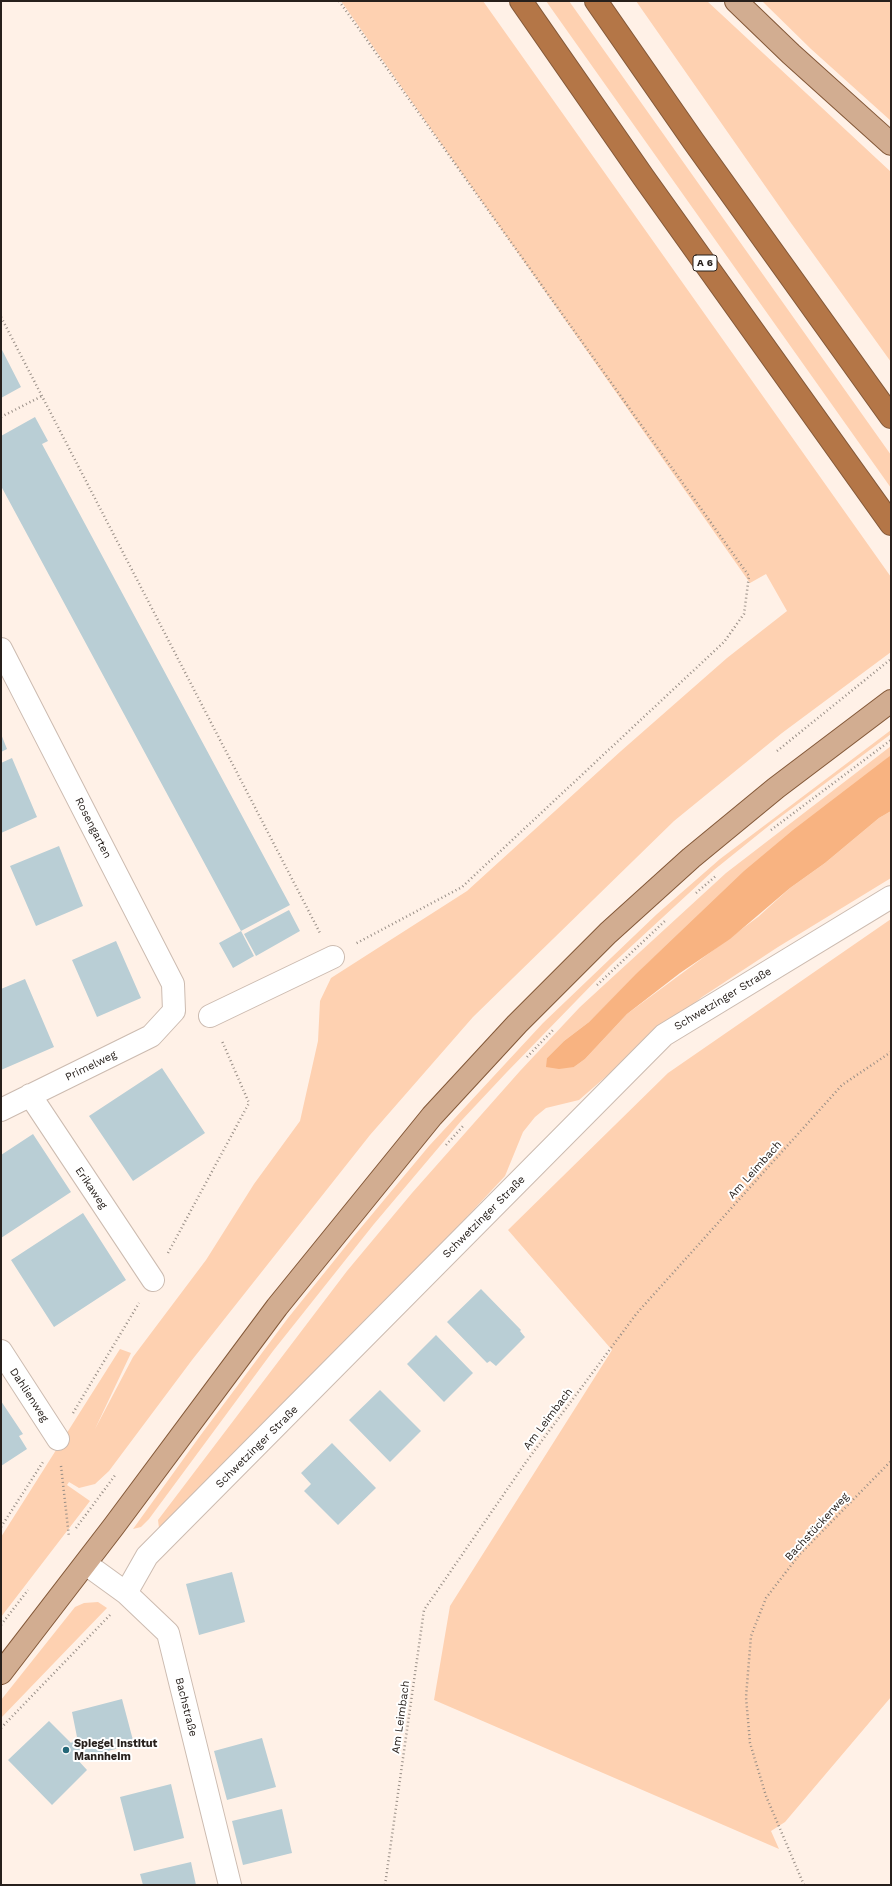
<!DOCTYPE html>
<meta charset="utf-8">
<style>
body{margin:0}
#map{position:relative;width:892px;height:1886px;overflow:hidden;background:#fff1e7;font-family:"Work Sans",sans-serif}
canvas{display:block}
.frame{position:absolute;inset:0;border:2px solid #27201c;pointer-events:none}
</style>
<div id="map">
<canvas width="892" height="1886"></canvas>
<div class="frame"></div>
</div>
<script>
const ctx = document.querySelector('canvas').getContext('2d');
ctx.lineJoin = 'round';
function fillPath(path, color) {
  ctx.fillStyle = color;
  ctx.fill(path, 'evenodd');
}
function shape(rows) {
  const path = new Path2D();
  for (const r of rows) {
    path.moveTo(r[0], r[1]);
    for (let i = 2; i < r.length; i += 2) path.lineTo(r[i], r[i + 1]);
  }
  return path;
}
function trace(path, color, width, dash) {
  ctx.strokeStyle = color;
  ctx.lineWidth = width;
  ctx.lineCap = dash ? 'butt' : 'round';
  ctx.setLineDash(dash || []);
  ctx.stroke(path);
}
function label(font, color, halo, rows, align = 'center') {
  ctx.font = font + ' "Work Sans",sans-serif';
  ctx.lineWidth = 4;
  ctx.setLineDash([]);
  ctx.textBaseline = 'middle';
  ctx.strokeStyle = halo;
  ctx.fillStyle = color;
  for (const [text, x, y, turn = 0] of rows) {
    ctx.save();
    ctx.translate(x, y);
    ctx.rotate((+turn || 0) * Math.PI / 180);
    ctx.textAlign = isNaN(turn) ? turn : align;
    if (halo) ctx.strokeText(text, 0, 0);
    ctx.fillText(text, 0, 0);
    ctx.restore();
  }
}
fillPath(shape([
 [341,1,483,1,891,577,891,652,782,733,674,821,473,1017,370,1135,192,1360,109,1471,95,1484,79,1488,69,1482,67,1485,90,1501,1,1617,1,1537,120,1349,131,1353,95,1429,133,1357,206,1260,254,1184,300,1121,318,1041,320,1001,331,978,467,891,621,751,727,658,787,611,766,574,750,583],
 [546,1,569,1,891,455,891,488],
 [636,1,707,1,891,172,891,362,791,223],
 [762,1,891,1,891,121,811,49],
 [891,730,891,734,771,824,714,870,611,965,506,1073,461,1121,374,1224,273,1351,149,1519,141,1527,133,1529,200,1436,288,1318,354,1236,429,1146,543,1023,657,914,720,859],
 [891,746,891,755,649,962,589,1022,564,1041,547,1058,574,1067,585,1059,627,1014,758,917,790,888,825,863,879,818,891,811,891,878,778,947,702,997,648,1040,579,1100,546,1108,535,1117,523,1132,505,1176,438,1248,159,1528,158,1520,347,1271,412,1193,520,1071,580,1007,726,873],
 [891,919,891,1697,785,1822,771,1831,779,1849,434,1700,450,1606,612,1350,508,1230,668,1073],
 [98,1602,107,1608,1,1718,1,1700,75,1607,84,1603]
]), '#fed1b1');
fillPath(shape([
 [891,755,891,811,879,818,825,863,790,888,730,939,680,973,627,1014,585,1059,574,1067,559,1069,546,1067,547,1058,564,1041,589,1022,636,974,744,871,793,830]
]), '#f8b381');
fillPath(shape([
 [1,348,21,387,1,398],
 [35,417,48,441,42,444,290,905,241,931,1,486,1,436],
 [1,734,7,749,1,752],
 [12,758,37,817,1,833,1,763],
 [59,846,83,906,36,926,10,866],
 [289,910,300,931,256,956,244,934],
 [241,931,254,956,233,968,219,943],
 [116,941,141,998,97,1017,72,960],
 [25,979,54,1047,1,1070,1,989],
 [162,1068,205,1133,133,1181,89,1116],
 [33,1134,71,1192,1,1238,1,1155],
 [83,1213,126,1280,54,1327,11,1260],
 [481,1289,521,1330,520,1331,525,1337,496,1366,490,1361,487,1363,447,1322],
 [436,1335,473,1373,444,1402,407,1364],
 [380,1390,421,1431,390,1462,349,1420],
 [1,1401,23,1434,19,1436,27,1449,1,1466],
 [332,1443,376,1488,338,1525,304,1491,311,1484,301,1473],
 [232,1572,245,1622,199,1635,186,1584],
 [122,1699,134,1744,82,1758,80,1755,76,1758,87,1770,52,1805,8,1760,49,1721,71,1743,77,1737,72,1712],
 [262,1738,276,1787,227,1800,214,1751],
 [171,1784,184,1838,134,1851,120,1797],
 [282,1809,292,1853,243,1865,232,1821],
 [191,1862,196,1885,143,1885,140,1874]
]), '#b9ced5');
const minor = shape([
 [1,649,173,984,174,1011,151,1036,1,1110],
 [210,1016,333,957],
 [30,1095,153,1280],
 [1,1351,58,1439],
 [86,1564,126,1593,168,1633,230,1885],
 [126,1593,147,1556,664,1035,891,897]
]);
const major = shape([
 [736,1,791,54,891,144],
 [1,1673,114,1526,277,1307,432,1116,517,1024,608,933,691,858,776,788,891,701]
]);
const highway = shape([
 [521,1,644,178,891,524],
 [596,1,694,142,891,417]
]);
trace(minor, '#ccbbb0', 24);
trace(major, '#835838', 24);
trace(highway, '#835838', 24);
trace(shape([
 [339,1,749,576,744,614,724,642,462,887,355,944],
 [1,317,320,933],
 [1,417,42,396],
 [777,751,891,659],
 [771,830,891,740],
 [696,893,717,875],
 [597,985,665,921],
 [527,1057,554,1029],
 [446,1145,464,1125],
 [168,1253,249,1103,222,1041],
 [73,1413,139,1303],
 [61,1466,69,1537],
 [1,1527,43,1462],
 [76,1528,116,1474],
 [1,1625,28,1590],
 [1,1728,110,1615],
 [385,1885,424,1610,526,1462,637,1313,842,1085,891,1052],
 [804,1885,766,1796,750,1743,746,1697,751,1636,766,1598,799,1555,891,1461]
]), '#988e86', 2.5, [1, 3]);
trace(minor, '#fff', 22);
trace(major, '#d2ad91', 22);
trace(highway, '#b47647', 22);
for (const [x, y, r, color] of [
 [66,1750,4,"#246879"]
]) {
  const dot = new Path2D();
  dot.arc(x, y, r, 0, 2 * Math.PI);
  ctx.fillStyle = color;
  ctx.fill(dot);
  trace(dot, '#fff', 1.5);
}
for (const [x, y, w] of [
 [705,263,24]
]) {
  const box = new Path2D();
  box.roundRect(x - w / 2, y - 8, w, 16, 3);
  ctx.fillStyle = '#fff';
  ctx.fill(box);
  trace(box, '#27201c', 1);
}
label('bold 10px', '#27201c', null, [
 ["A 6",705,263]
]);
label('11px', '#27201c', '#fff', [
 ["Rosengarten",93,828,63],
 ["Schwetzinger Straße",723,999,-31],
 ["Primelweg",91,1066,-26],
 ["Am Leimbach",755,1170,-48],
 ["Erikaweg",91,1188,56],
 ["Schwetzinger Straße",484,1217,-45],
 ["Dahlienweg",29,1395,57],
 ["Am Leimbach",548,1419,-53],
 ["Schwetzinger Straße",257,1447,-45],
 ["Bachstückerweg",817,1527,-47],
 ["Bachstraße",186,1707,76],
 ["Am Leimbach",401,1717,-82]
]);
label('bold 11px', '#27201c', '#fff', [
 ["Spiegel Institut",74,1744],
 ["Mannheim",74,1757]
], 'left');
</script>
